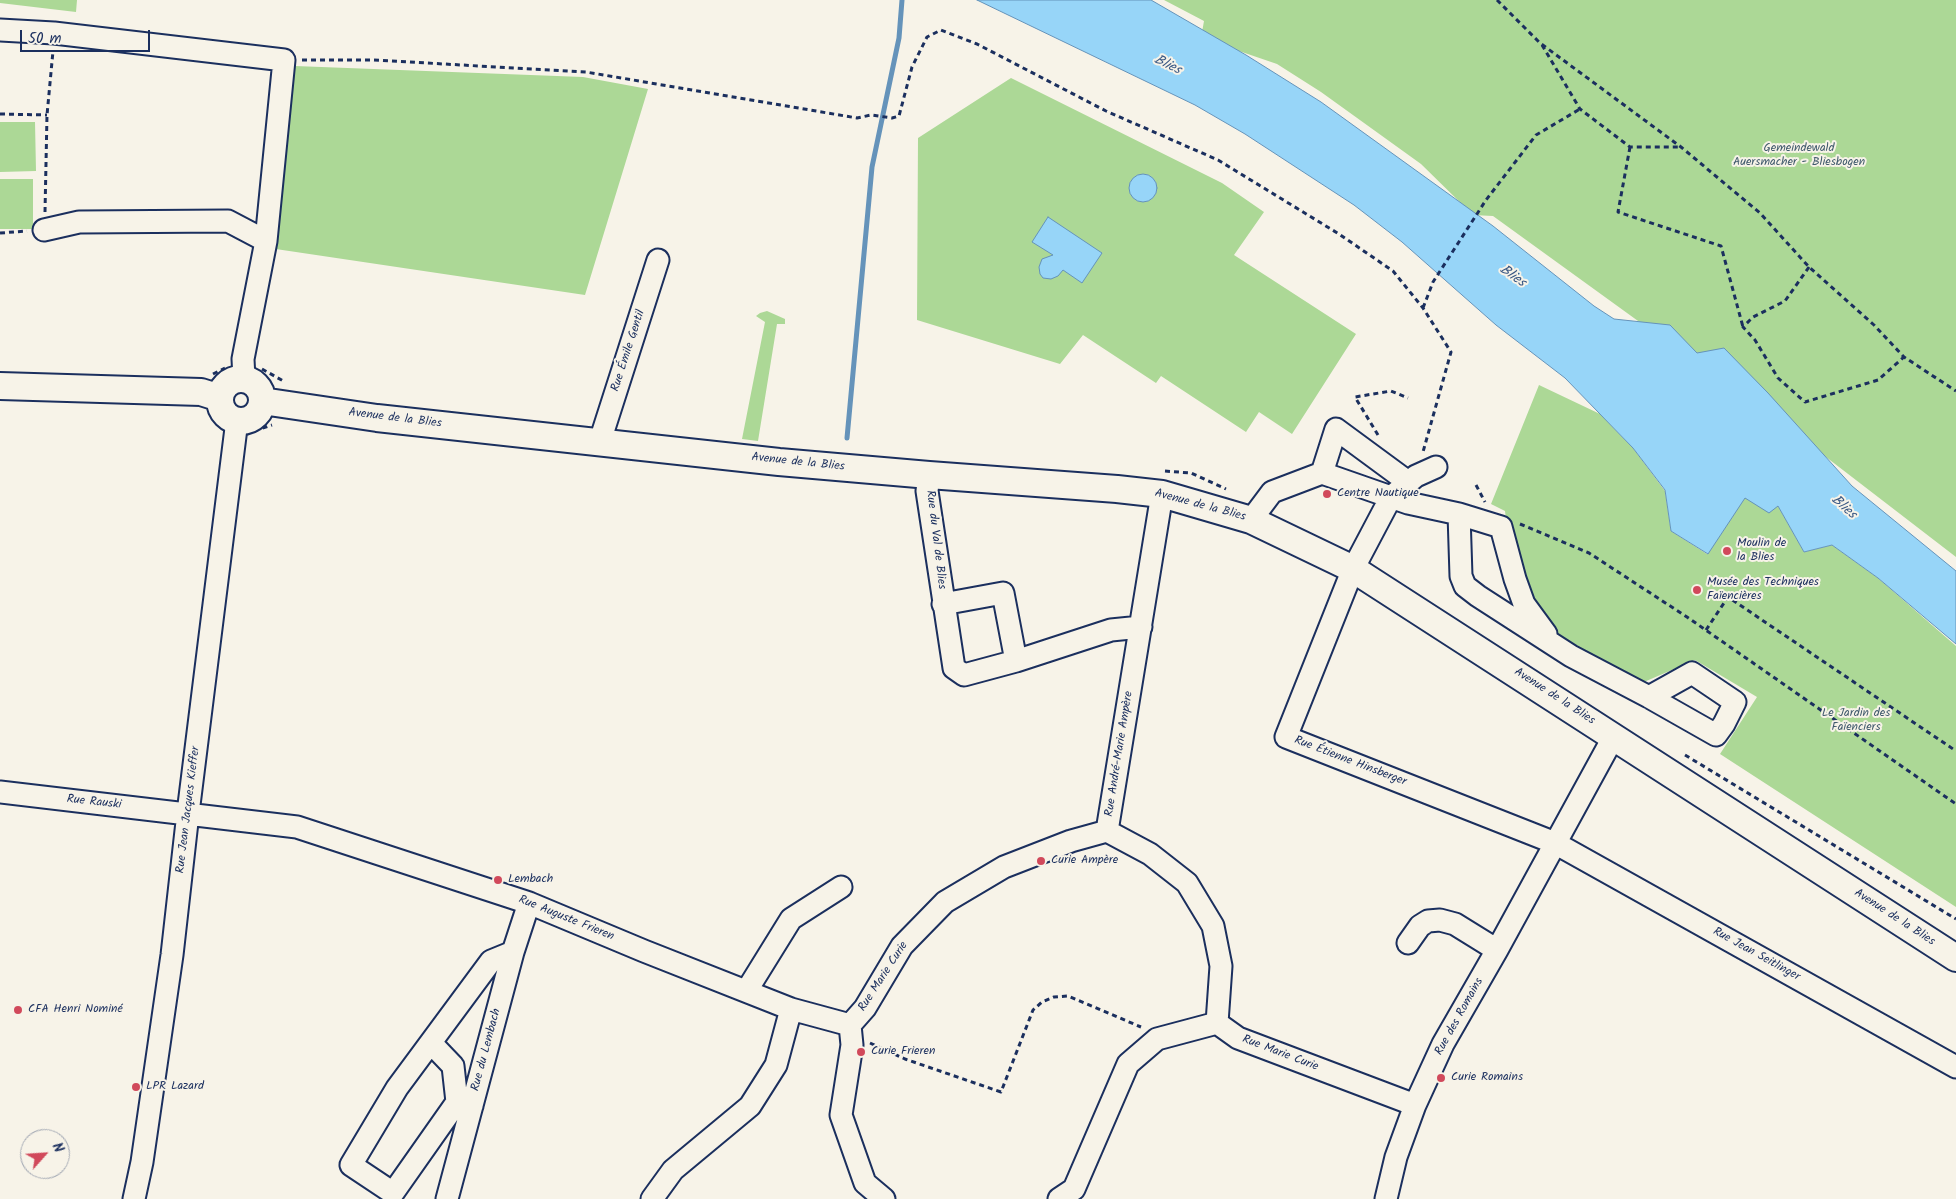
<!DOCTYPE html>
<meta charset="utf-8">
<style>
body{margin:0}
#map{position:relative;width:1956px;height:1199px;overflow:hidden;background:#f7f3e8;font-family:Kalam,sans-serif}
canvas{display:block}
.north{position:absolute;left:20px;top:1129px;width:50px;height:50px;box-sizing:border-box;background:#f7f3e8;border:1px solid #9fa5b1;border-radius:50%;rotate:64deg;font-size:14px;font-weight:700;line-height:20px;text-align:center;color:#1b2f5e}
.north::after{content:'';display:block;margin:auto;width:18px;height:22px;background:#d1495b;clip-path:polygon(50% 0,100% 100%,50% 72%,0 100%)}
.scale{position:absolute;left:20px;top:30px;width:130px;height:22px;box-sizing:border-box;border:2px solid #1b2f5e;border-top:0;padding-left:6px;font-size:15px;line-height:18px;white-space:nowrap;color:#1b2f5e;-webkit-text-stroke:4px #f7f3e8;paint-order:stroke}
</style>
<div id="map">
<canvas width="1956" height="1199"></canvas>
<div class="north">N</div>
<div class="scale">50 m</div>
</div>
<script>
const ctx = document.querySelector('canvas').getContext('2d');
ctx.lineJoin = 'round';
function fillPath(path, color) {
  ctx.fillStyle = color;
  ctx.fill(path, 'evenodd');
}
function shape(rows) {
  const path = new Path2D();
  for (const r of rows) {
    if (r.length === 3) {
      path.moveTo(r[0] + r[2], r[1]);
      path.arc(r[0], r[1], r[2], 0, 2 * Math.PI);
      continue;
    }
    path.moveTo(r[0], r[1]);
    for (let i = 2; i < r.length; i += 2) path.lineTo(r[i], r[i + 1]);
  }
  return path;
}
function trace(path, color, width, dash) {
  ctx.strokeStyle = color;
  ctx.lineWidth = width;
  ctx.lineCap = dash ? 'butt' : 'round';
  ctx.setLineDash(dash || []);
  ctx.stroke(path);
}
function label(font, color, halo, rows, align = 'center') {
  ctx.font = font + ' Kalam,sans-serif';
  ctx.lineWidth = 4;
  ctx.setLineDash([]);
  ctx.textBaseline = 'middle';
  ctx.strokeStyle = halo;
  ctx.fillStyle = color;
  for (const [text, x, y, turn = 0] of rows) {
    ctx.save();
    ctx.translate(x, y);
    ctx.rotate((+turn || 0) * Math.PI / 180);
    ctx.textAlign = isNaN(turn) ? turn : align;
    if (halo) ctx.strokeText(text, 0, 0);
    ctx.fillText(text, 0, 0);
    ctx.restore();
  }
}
fillPath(shape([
 [0,0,77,0,76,12,0,3],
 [1164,0,1956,0,1956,557,1826,457,1493,216,1473,215,1421,164,1321,92,1277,64,1201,38,1204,21],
 [295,66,583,77,648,89,585,295,269,248],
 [1011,78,1222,183,1264,212,1234,255,1356,334,1292,434,1259,412,1246,432,1161,376,1156,383,1083,335,1060,364,917,320,918,138],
 [0,122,35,122,36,171,0,172],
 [0,179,33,179,33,229,0,229],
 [767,311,785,319,785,324,777,324,758,441,742,439,765,322,756,316,760,313],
 [1539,385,1600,414,1633,448,1665,491,1671,531,1707,554,1745,497,1778,506,1804,552,1832,545,1878,578,1956,646,1956,907,1720,754,1757,697,1695,660,1637,685,1556,639,1527,601,1508,536,1505,511,1491,504]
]), '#acd896');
const water = shape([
 [977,0,1151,0,1246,55,1321,102,1493,226,1594,306,1614,319,1670,325,1697,353,1724,348,1768,393,1852,486,1956,571,1956,644,1878,578,1832,545,1804,552,1778,506,1769,513,1745,498,1708,554,1671,531,1665,490,1633,448,1565,378,1496,325,1402,242,1354,205,1245,134,1195,105,977,0],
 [1143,188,14],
 [1048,217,1102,253,1082,283,1063,270,1058,276,1051,279,1043,278,1040,274,1039,267,1042,259,1053,255,1032,242,1048,217]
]);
fillPath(water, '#97d5f8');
trace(water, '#6593ba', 1);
trace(shape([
 [847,438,872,167,899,38,902,0]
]), '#6593ba', 5);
const minor = shape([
 [0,30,54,33,284,60,266,241,243,359,244,379],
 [44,230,79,222,228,221,266,241],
 [600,441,658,260],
 [1436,467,1416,476,1391,497,1353,569,1286,737,1555,843,1956,1067],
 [1322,473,1336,429,1408,482],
 [929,475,927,491,954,668,964,675,1016,661,1111,630,1141,627],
 [1162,494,1107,831,1150,854,1187,883,1213,926,1221,966,1217,1023],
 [1459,514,1461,576,1465,586,1478,596,1571,656,1649,697,1716,735,1724,724,1735,702,1692,673,1649,697],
 [1251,520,1272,492,1322,473,1408,503,1459,514,1501,527,1515,579,1524,604,1546,634],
 [943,604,1003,593,1016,661],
 [0,792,297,827,529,903,644,951,791,1009,850,1025],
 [1408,943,1420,926,1428,921,1440,920,1455,924,1497,950],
 [747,990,791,919,841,887],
 [431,1043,453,1066,457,1102],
 [472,1106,457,1102,393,1193,351,1165,397,1088,491,961,513,952],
 [134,1199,142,1162,172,955,188,813,237,420],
 [447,1199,513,952,529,903],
 [652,1199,673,1170,750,1106,776,1065,791,1009],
 [884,1199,865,1183,841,1115,852,1045,850,1025,865,1008,902,946,945,902,1004,867,1071,841,1107,831],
 [1059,1199,1074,1189,1128,1064,1157,1039,1217,1023,1238,1038,1415,1105],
 [1386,1199,1396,1157,1415,1105,1443,1044,1497,950,1614,736]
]);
const major = shape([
 [241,400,21],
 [0,386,201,392,220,398],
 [262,401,377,418,779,462,929,475,1117,489,1162,494,1251,520,1353,569,1956,958]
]);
trace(minor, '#1b2f5e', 25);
trace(major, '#1b2f5e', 30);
trace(shape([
 [1497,0,1540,43,1681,147,1760,213,1809,267,1874,325,1904,357,1956,391],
 [1542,45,1580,109,1630,147,1681,147],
 [302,60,373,60,586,72,857,118,871,115,892,118,899,116,912,67,927,37,941,30,977,44,1106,111,1218,160,1339,234,1393,271,1423,308,1451,352,1423,452],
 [0,114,47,115],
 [1630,147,1618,212,1721,246,1743,327],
 [45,212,47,115,53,51],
 [0,233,27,231],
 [1809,267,1785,301,1753,317,1743,327,1755,340,1778,378,1805,402,1878,380,1904,357],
 [1423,308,1433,282,1486,200,1536,135,1580,109],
 [262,369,285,382],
 [213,374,225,368],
 [254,431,272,425],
 [1378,435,1355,397,1391,391,1408,398],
 [1165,471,1191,473,1226,489],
 [1476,485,1485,502],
 [1520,524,1589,553,1687,617,1956,804],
 [1706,630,1728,597,1956,751],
 [1685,755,1956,919],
 [870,1043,905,1059,1001,1092,1033,1010,1042,1002,1054,997,1068,996,1141,1027]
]), '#1b2f5e', 3, [5, 4]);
trace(minor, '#f7f3e8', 21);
trace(major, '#f7f3e8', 26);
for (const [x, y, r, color] of [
 [1327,494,5,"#d1495b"],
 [1727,551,5,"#d1495b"],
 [1697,590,5,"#d1495b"],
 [1041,861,5,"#d1495b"],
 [498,880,5,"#d1495b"],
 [18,1010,5,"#d1495b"],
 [861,1052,5,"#d1495b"],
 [1441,1078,5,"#d1495b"],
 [136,1087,5,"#d1495b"]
]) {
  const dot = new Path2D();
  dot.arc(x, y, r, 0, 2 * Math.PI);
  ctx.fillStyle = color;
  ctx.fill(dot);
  trace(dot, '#f7f3e8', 2);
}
label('12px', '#3f596c', '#f7f3e8', [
 ["Gemeindewald",1799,149],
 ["Auersmacher - Bliesbogen",1799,163],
 ["Le Jardin des",1856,714],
 ["Faïenciers",1856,728]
]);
label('12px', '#1b2f5e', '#f7f3e8', [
 ["Rue Émile Gentil",629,351,-72],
 ["Avenue de la Blies",395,419,7],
 ["Avenue de la Blies",798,463,6],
 ["Avenue de la Blies",1200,506,15],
 ["Rue du Val de Blies",935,540,83],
 ["Avenue de la Blies",1554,697,33],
 ["Rue André-Marie Ampère",1120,754,-81],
 ["Rue Étienne Hinsberger",1350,762,21],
 ["Rue Rauski",94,803,6],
 ["Rue Jean Jacques Kieffer",189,810,-83],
 ["Avenue de la Blies",1894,918,33],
 ["Rue Auguste Frieren",566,919,22],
 ["Rue Jean Seitlinger",1756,955,29],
 ["Rue Marie Curie",884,977,-57],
 ["Rue des Romains",1460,1017,-61],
 ["Rue du Lembach",487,1050,-75],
 ["Rue Marie Curie",1280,1054,21]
]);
label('12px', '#1b2f5e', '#f7f3e8', [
 ["Centre Nautique",1337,494],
 ["Moulin de",1737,544],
 ["la Blies",1737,558],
 ["Musée des Techniques",1707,583],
 ["Faïencières",1707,597],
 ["Curie Ampère",1051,861],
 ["Lembach",508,880],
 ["CFA Henri Nominé",28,1010],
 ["Curie Frieren",871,1052],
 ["Curie Romains",1451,1078],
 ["LPR Lazard",146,1087]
], 'left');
label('italic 14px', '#3a5884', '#f7f3e8', [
 ["Blies",1167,66,26],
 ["Blies",1512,277,35],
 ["Blies",1843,508,41]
]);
</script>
